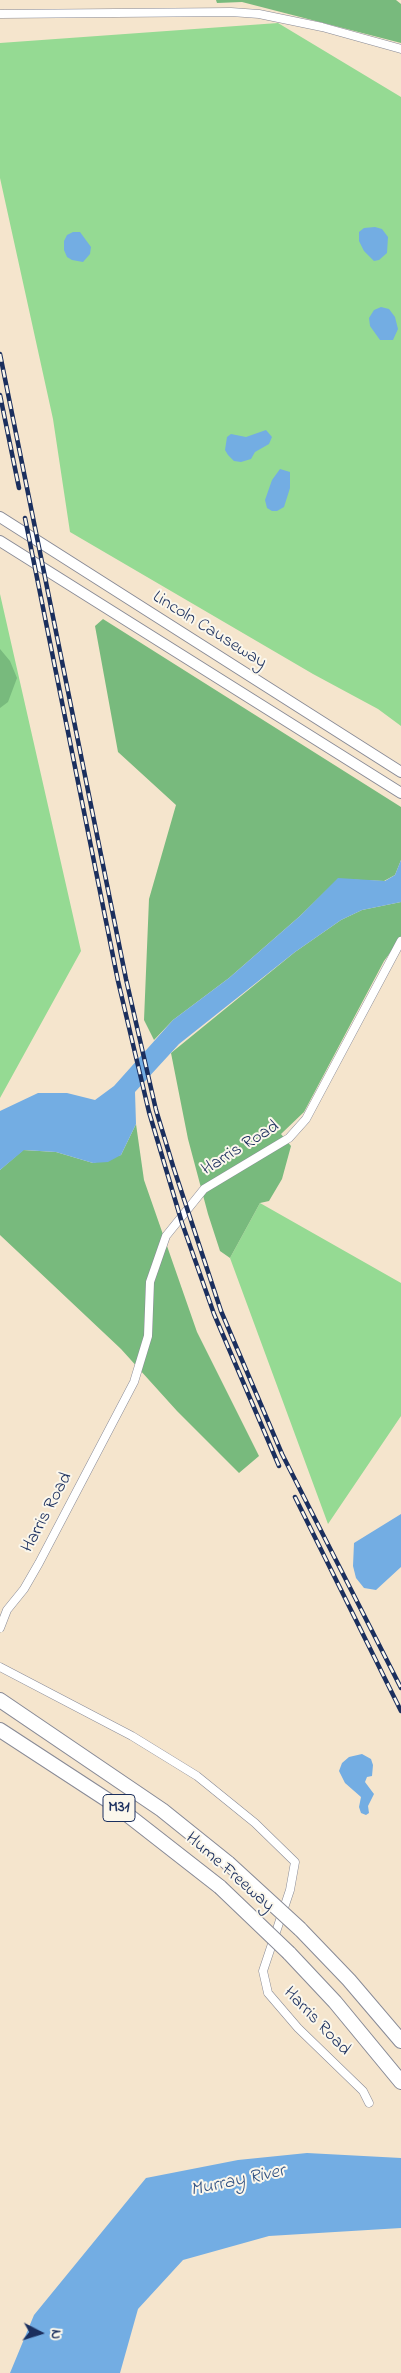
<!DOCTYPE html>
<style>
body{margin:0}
#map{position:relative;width:401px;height:2373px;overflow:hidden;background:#f5e5cd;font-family:"Indie Flower",sans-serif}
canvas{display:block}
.north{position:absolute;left:15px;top:2308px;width:50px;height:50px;-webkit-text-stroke:4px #fbf7ec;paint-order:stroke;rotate:95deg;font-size:14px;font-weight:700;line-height:20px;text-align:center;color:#1b2f5e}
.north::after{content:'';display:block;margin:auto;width:18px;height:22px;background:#1b2f5e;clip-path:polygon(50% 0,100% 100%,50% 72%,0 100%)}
</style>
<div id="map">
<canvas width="401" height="2373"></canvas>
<div class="north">N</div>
</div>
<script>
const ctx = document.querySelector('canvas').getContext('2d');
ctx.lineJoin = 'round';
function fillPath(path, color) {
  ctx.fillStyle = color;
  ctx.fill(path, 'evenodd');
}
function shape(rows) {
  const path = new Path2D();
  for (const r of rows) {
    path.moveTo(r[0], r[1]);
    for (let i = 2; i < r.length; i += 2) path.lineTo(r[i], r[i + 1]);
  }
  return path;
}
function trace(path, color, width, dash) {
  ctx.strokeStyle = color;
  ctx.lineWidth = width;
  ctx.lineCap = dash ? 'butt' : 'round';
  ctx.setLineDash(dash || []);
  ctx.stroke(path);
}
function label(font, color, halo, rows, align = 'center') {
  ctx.font = font + ' "Indie Flower",sans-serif';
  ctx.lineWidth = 4;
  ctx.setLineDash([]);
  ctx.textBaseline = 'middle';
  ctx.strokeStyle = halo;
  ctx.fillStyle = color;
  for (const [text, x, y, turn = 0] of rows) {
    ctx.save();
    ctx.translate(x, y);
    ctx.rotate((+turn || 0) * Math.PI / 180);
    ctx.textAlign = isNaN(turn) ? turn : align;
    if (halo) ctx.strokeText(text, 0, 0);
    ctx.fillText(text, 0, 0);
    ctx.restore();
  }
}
fillPath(shape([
 [278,23,401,97,401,726,378,709,313,674,70,532,53,419,0,178,0,43],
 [0,594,81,951,0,1098],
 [260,1203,401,1283,401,1416,328,1524,230,1258]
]), '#95da93');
fillPath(shape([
 [216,0,396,0,401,4,401,43,242,2,217,3],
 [103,619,401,807,401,860,395,875,384,881,338,879,300,916,229,978,173,1020,154,1040,144,1020,149,899,176,805,118,752,95,626],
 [0,649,10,661,17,678,8,702,0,708],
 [401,902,401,938,384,961,304,1112,281,1134,291,1146,282,1179,269,1201,260,1203,230,1258,220,1251,208,1214,188,1139,171,1053,295,952,341,920,362,910],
 [136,1124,144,1180,197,1332,259,1456,239,1473,177,1411,121,1349,0,1235,0,1170,23,1150,56,1152,93,1163,121,1155]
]), '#78ba7d');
fillPath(shape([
 [375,227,382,229,388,237,387,253,379,260,374,261,364,251,359,241,359,232,364,228],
 [73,232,80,232,91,247,90,254,83,262,72,260,67,257,64,250,64,241,67,235],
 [381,307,389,309,395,317,398,329,393,340,380,340,370,326,369,318,374,310],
 [266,430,272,437,269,444,255,452,251,459,241,462,234,461,228,455,225,450,227,437,231,434,246,437],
 [280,469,290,472,290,488,284,507,277,511,272,511,267,508,265,500,272,480],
 [401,860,401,902,362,910,341,920,295,952,179,1044,135,1092,136,1124,121,1155,108,1162,93,1163,56,1152,24,1150,0,1170,0,1111,38,1093,67,1093,95,1100,114,1086,173,1020,229,978,300,916,338,878,385,881,395,875],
 [401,1514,401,1567,376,1590,364,1588,356,1578,353,1566,354,1543],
 [362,1754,371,1759,373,1765,372,1776,367,1777,365,1782,374,1794,368,1806,369,1813,366,1815,361,1813,359,1807,361,1797,345,1783,339,1771,342,1763,349,1757],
 [307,2153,401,2158,401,2228,269,2236,183,2260,138,2309,120,2373,10,2373,34,2315,146,2178,238,2160]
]), '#73ade3');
const minor = shape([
 [0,14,231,12,259,14,322,27,401,49],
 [0,1628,7,1610,24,1589,39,1563,134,1382,148,1336,150,1282,166,1236,204,1189,289,1138,306,1119,401,941],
 [0,1667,132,1736,197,1776,255,1823,295,1862,290,1890,263,1971,268,1993,298,2028,363,2091,369,2103]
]);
const secondary = shape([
 [0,517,401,772],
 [0,541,401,793]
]);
const motorway = shape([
 [0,1700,162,1810,228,1863],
 [0,1730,115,1805,220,1887],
 [300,1929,349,1980,401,2041],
 [289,1953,335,2002,401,2082]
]);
trace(minor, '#888a96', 9);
trace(secondary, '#888a96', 12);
trace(motorway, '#888a96', 16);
trace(minor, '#fff', 8);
trace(secondary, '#fff', 10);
trace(motorway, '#fff', 14);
const rail = shape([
 [0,354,126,979,156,1110,173,1166,221,1311,282,1454,401,1688],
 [0,395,19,488],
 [25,518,118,981,149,1112,182,1223,214,1314,279,1466],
 [295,1497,401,1711]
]);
trace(rail, '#1b2f5e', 4.5);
trace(rail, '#fbf7ec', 2.5, [8]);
const motorwayBridge = shape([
 [228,1863,300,1929],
 [220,1887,289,1953]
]);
trace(motorwayBridge, '#888a96', 16, []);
trace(motorwayBridge, '#fff', 14);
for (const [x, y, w] of [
 [119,1808,32]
]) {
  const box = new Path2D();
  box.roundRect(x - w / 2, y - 13.5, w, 27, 4);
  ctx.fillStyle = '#fbf7ec';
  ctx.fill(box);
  trace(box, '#1b2f5e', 1);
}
label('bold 16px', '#1b2f5e', null, [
 ["M31",119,1808]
]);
label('18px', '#1b2f5e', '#fbf7ec', [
 ["Lincoln Causeway",209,631,32],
 ["Harris Road",241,1149,-32],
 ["Harris Road",48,1513,-62],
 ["Hume Freeway",229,1873,41],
 ["Harris Road",316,2022,46]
]);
label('italic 19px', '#355586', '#fbf7ec', [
 ["Murray River",238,2182,-12]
]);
</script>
